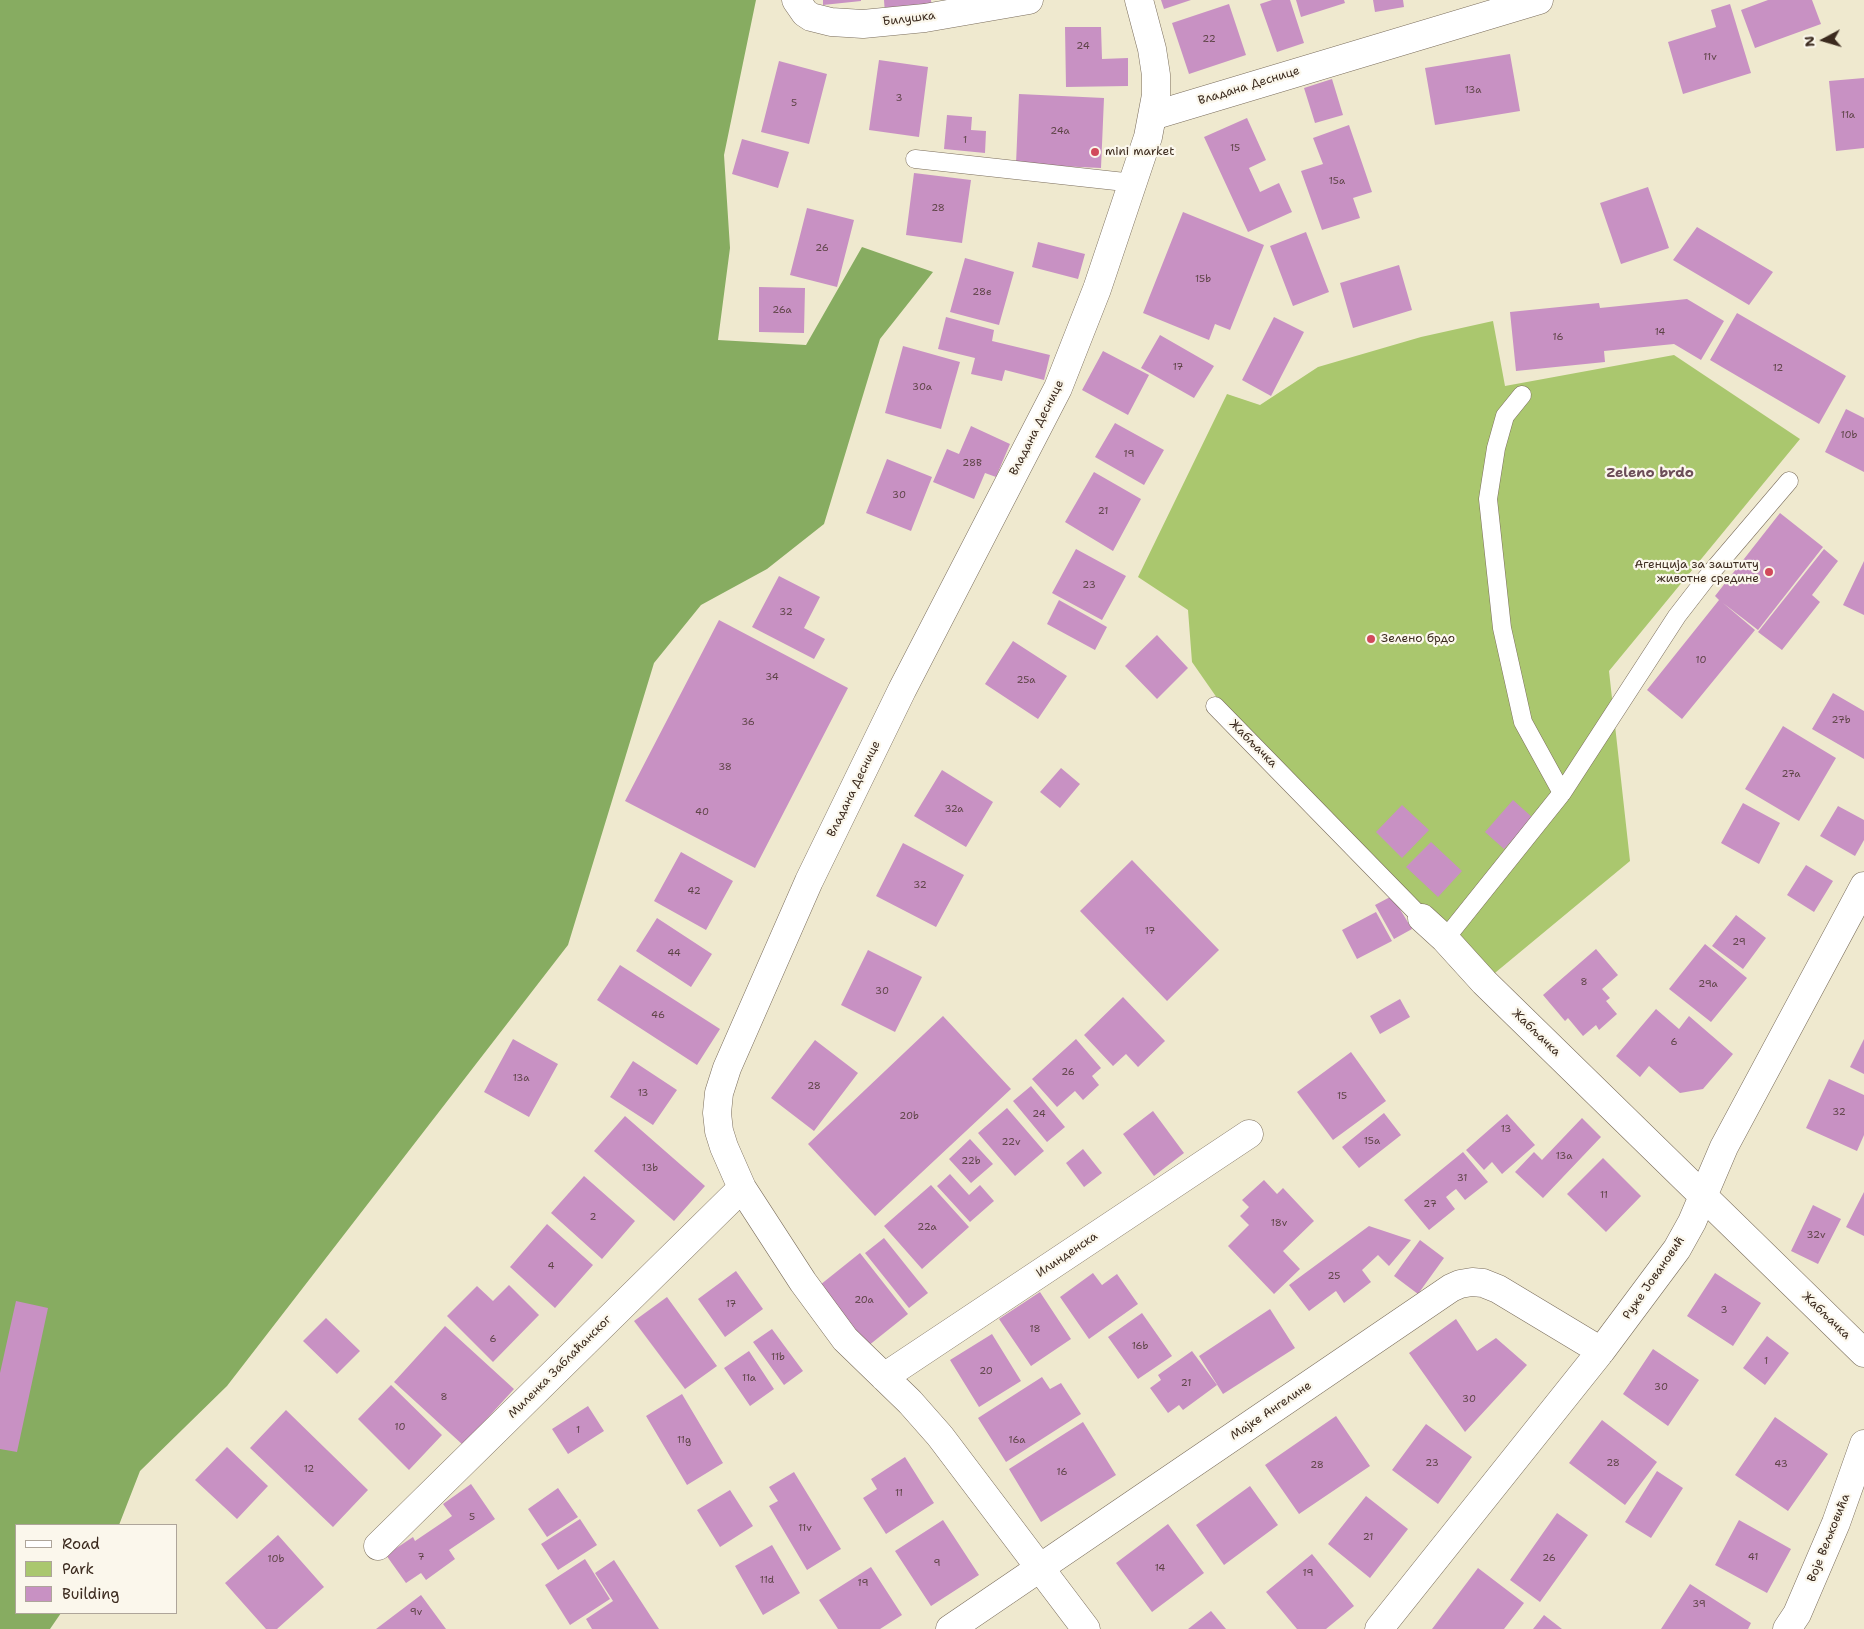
<!DOCTYPE html>
<meta charset="utf-8">
<style>
body{margin:0}
#map{position:relative;width:1864px;height:1629px;overflow:hidden;background:#efe9cf;font-family:"Shantell Sans",sans-serif}
canvas{display:block}
.legend{position:absolute;left:15px;top:1524px;width:162px;height:90px;box-sizing:border-box;background:#fbf7ec;border:1px solid #aea59a;margin:0;padding:6px 9px;list-style:none;font-size:15px;color:#3b2a1e}
.legend li{display:flex;align-items:center;gap:10px;height:25px}
.legend b{width:25px;border:1px solid #aea59a}
.north{position:absolute;left:1799px;top:15px;width:50px;height:50px;-webkit-text-stroke:4px #fbf7ec;paint-order:stroke;rotate:264deg;font-size:14px;font-weight:700;line-height:20px;text-align:center;color:#3b2a1e}
.north::after{content:'';display:block;margin:auto;width:18px;height:22px;background:#3b2a1e;clip-path:polygon(50% 0,100% 100%,50% 72%,0 100%)}
</style>
<div id="map">
<canvas width="1864" height="1629"></canvas>
<ul class="legend">
<li><b style="height:6px;background:#fff"></b>Road</li>
<li><b style="height:14px;background:#aac76e"></b>Park</li>
<li><b style="height:14px;background:#c891c3"></b>Building</li>
</ul>
<div class="north">N</div>
</div>
<script>
const ctx = document.querySelector('canvas').getContext('2d');
ctx.lineJoin = 'round';
function fillPath(path, color) {
  ctx.fillStyle = color;
  ctx.fill(path, 'evenodd');
}
function shape(rows) {
  const path = new Path2D();
  for (const r of rows) {
    path.moveTo(r[0], r[1]);
    for (let i = 2; i < r.length; i += 2) path.lineTo(r[i], r[i + 1]);
  }
  return path;
}
function trace(path, color, width, dash) {
  ctx.strokeStyle = color;
  ctx.lineWidth = width;
  ctx.lineCap = dash ? 'butt' : 'round';
  ctx.setLineDash(dash || []);
  ctx.stroke(path);
}
function label(font, color, halo, rows, align = 'center') {
  ctx.font = font + ' "Shantell Sans",sans-serif';
  ctx.lineWidth = 4.5;
  ctx.setLineDash([]);
  ctx.textBaseline = 'middle';
  ctx.strokeStyle = halo;
  ctx.fillStyle = color;
  for (const [text, x, y, turn = 0] of rows) {
    ctx.save();
    ctx.translate(x, y);
    ctx.rotate((+turn || 0) * Math.PI / 180);
    ctx.textAlign = isNaN(turn) ? turn : align;
    if (halo) ctx.strokeText(text, 0, 0);
    ctx.fillText(text, 0, 0);
    ctx.restore();
  }
}
fillPath(shape([
 [1493,321,1505,386,1674,355,1800,439,1609,671,1630,861,1484,982,1240,731,1192,662,1188,610,1138,577,1227,394,1260,405,1318,367,1421,337]
]), '#aac76e');
fillPath(shape([
 [0,0,756,0,724,155,730,248,718,340,806,345,862,247,933,272,880,339,824,524,767,569,701,605,654,663,568,945,227,1386,140,1471,119,1525,16,1525,16,1613,61,1613,50,1629,0,1629]
]), '#87ac61');
fillPath(shape([
 [823,0,861,0,861,1,823,5],
 [884,0,931,0,932,9,885,14],
 [1161,0,1191,0,1164,9],
 [1272,0,1290,0,1304,43,1277,52,1260,4],
 [1296,0,1344,0,1345,3,1301,17],
 [1373,0,1403,0,1404,7,1375,12],
 [1768,0,1812,0,1821,24,1755,48,1741,10],
 [1229,4,1246,55,1189,74,1172,23],
 [1730,4,1751,73,1683,94,1668,42,1716,27,1711,10],
 [1065,27,1101,27,1102,59,1128,58,1128,86,1066,87],
 [1510,54,1520,111,1435,125,1425,68],
 [879,60,928,67,919,137,869,130],
 [779,61,827,74,809,144,761,132],
 [1864,78,1864,148,1836,151,1829,81],
 [1332,79,1343,115,1315,123,1304,88],
 [1019,94,1104,98,1101,168,1016,164],
 [947,115,972,117,971,130,986,131,985,153,944,149],
 [1247,118,1266,160,1249,168,1260,192,1279,183,1292,212,1248,232,1204,137],
 [1349,125,1372,192,1353,198,1360,218,1322,230,1301,171,1323,164,1313,138],
 [742,139,789,152,778,188,732,174],
 [914,173,971,180,962,243,906,235],
 [1648,187,1669,248,1621,264,1600,203],
 [807,208,854,220,837,287,790,275],
 [1183,212,1264,245,1230,330,1215,324,1209,340,1143,313],
 [1697,227,1773,272,1749,305,1673,260],
 [1306,232,1329,292,1293,306,1270,246],
 [1038,242,1085,254,1078,279,1032,267],
 [965,258,1014,272,999,325,950,312],
 [1399,265,1412,310,1353,328,1340,283],
 [759,287,805,288,804,333,759,332],
 [1687,299,1724,321,1701,360,1674,344,1604,351,1605,362,1516,371,1510,312,1599,303,1600,308],
 [1737,313,1846,376,1819,424,1710,360],
 [946,317,994,330,992,341,1050,355,1044,380,1005,370,1002,381,971,374,975,358,938,349],
 [1274,317,1304,332,1271,396,1242,380],
 [1160,335,1214,366,1194,398,1141,368],
 [903,346,960,362,941,429,885,413],
 [1103,351,1149,375,1128,415,1082,390],
 [1846,409,1864,418,1864,472,1825,452],
 [1115,423,1164,450,1144,485,1095,457],
 [971,426,1010,444,996,477,985,473,974,499,933,482,947,449,959,454],
 [887,459,932,477,911,531,866,513],
 [1094,472,1141,499,1113,551,1065,522],
 [1780,513,1823,547,1758,630,1723,603,1755,630,1682,719,1647,690,1719,600,1715,596],
 [1076,549,1126,576,1102,620,1052,593],
 [1824,549,1838,561,1812,595,1820,602,1782,650,1758,632],
 [1864,561,1864,615,1843,605],
 [779,576,820,597,804,628,825,639,814,659,752,627],
 [1059,600,1107,627,1095,650,1047,624],
 [719,620,848,688,755,868,625,801],
 [1157,635,1188,668,1157,699,1125,666],
 [1013,641,1067,676,1038,719,985,684],
 [1833,693,1864,711,1864,759,1812,729],
 [1783,726,1836,758,1799,821,1745,789],
 [1061,768,1080,784,1060,808,1040,792],
 [942,770,993,802,966,847,914,816],
 [1513,800,1533,818,1504,849,1485,832],
 [1743,803,1780,823,1759,864,1721,843],
 [1402,805,1429,830,1402,858,1376,832],
 [1838,806,1864,820,1864,840,1855,856,1820,836],
 [1431,842,1462,871,1438,897,1406,867],
 [903,843,964,875,936,927,876,896],
 [681,852,733,881,706,930,654,901],
 [1132,860,1219,950,1167,1001,1080,911],
 [1806,865,1833,881,1814,912,1787,895],
 [1392,896,1412,929,1394,939,1375,905],
 [1376,912,1392,941,1357,959,1342,930],
 [1736,915,1766,938,1743,969,1712,946],
 [657,918,712,954,691,987,636,951],
 [1705,944,1747,978,1711,1022,1669,989],
 [1596,949,1618,975,1602,989,1610,998,1606,1001,1617,1014,1599,1030,1596,1025,1583,1036,1568,1018,1565,1021,1543,995],
 [868,950,922,977,895,1032,841,1005],
 [620,965,720,1029,697,1065,597,1000],
 [1123,997,1165,1041,1138,1067,1126,1054,1113,1066,1084,1035],
 [1400,999,1410,1017,1380,1034,1370,1016],
 [1656,1009,1679,1029,1689,1016,1733,1054,1703,1089,1680,1093,1649,1066,1640,1077,1616,1056],
 [943,1016,1011,1089,875,1216,808,1144],
 [513,1039,558,1064,529,1117,484,1092],
 [1076,1039,1101,1068,1092,1076,1099,1085,1083,1100,1075,1091,1057,1107,1032,1079],
 [1864,1039,1864,1074,1850,1067],
 [815,1040,858,1073,814,1131,771,1098],
 [1351,1052,1386,1101,1333,1140,1297,1092],
 [633,1061,677,1090,653,1125,610,1097],
 [1829,1079,1864,1095,1864,1135,1857,1151,1806,1128],
 [1031,1086,1065,1127,1047,1142,1013,1101],
 [1007,1108,1044,1151,1015,1176,978,1133],
 [1153,1111,1184,1153,1154,1176,1123,1134],
 [1384,1113,1401,1135,1359,1168,1342,1147],
 [1507,1114,1535,1145,1502,1174,1492,1162,1484,1170,1466,1150],
 [625,1116,705,1186,674,1221,594,1151],
 [1582,1118,1601,1137,1543,1198,1515,1172,1534,1152,1542,1160],
 [970,1139,993,1164,971,1183,949,1159],
 [1083,1149,1102,1173,1084,1187,1066,1163],
 [1463,1152,1488,1182,1465,1200,1456,1189,1452,1192,1446,1197,1455,1209,1429,1230,1404,1200],
 [1603,1158,1641,1196,1606,1232,1567,1194],
 [950,1174,969,1195,980,1185,994,1201,970,1222,937,1186],
 [584,1176,635,1221,602,1259,551,1213],
 [1264,1180,1277,1194,1283,1188,1314,1221,1283,1251,1300,1269,1274,1294,1228,1246,1249,1225,1240,1216,1249,1207,1242,1200],
 [931,1185,969,1227,922,1269,884,1226],
 [1864,1192,1864,1236,1846,1227],
 [1813,1205,1841,1219,1818,1264,1791,1251],
 [547,1224,593,1265,555,1308,510,1267],
 [1369,1226,1411,1240,1389,1266,1378,1255,1362,1270,1371,1282,1344,1303,1336,1291,1309,1311,1289,1285],
 [884,1238,928,1293,909,1308,865,1253],
 [1420,1240,1444,1258,1418,1294,1394,1276],
 [860,1253,908,1314,868,1346,820,1285],
 [736,1271,763,1309,725,1337,698,1299],
 [1093,1273,1102,1285,1117,1274,1138,1304,1089,1339,1060,1297],
 [1715,1273,1761,1303,1733,1346,1687,1316],
 [509,1285,539,1315,493,1362,447,1316,477,1286,493,1301],
 [1040,1292,1071,1339,1031,1366,999,1319],
 [667,1297,717,1366,685,1389,634,1321],
 [16,1301,48,1308,17,1452,0,1449,0,1373],
 [1270,1309,1295,1348,1223,1394,1199,1356],
 [1142,1313,1172,1356,1138,1379,1108,1337],
 [326,1318,360,1351,337,1374,303,1341],
 [1456,1319,1477,1351,1496,1338,1527,1365,1465,1432,1409,1353],
 [445,1326,514,1389,463,1445,394,1382],
 [772,1329,803,1371,784,1385,753,1342],
 [992,1334,1021,1381,979,1407,950,1360],
 [1767,1336,1789,1353,1765,1385,1743,1368],
 [1653,1349,1699,1380,1668,1426,1623,1394],
 [749,1351,774,1389,750,1406,724,1368],
 [1192,1351,1217,1385,1183,1410,1179,1405,1168,1413,1150,1388,1161,1380,1158,1375],
 [1042,1377,1050,1389,1061,1383,1081,1414,1006,1462,978,1418],
 [391,1385,442,1435,409,1470,358,1419],
 [682,1394,723,1463,687,1485,646,1416],
 [588,1406,604,1431,568,1454,552,1429],
 [286,1410,368,1490,333,1527,250,1448],
 [1336,1416,1370,1466,1299,1514,1265,1465],
 [1775,1417,1828,1454,1788,1511,1735,1475],
 [1602,1420,1657,1462,1625,1505,1569,1463],
 [1083,1422,1116,1475,1041,1522,1009,1469],
 [1426,1424,1472,1457,1438,1504,1392,1470],
 [227,1447,268,1486,237,1519,195,1480],
 [905,1457,934,1503,886,1534,863,1498,877,1489,871,1479],
 [1657,1471,1683,1488,1651,1538,1625,1522],
 [794,1472,841,1549,807,1570,769,1506,778,1501,769,1487],
 [471,1484,495,1519,449,1550,455,1559,426,1580,421,1573,406,1583,386,1555,413,1537,415,1541,452,1516,443,1504],
 [1250,1486,1278,1525,1224,1565,1196,1525],
 [558,1488,578,1517,547,1537,528,1509],
 [730,1490,753,1526,720,1547,697,1510],
 [1366,1496,1408,1529,1370,1578,1328,1544],
 [1557,1513,1588,1535,1540,1602,1510,1580],
 [580,1519,597,1545,558,1570,541,1544],
 [943,1520,979,1575,931,1606,895,1551],
 [1739,1520,1791,1549,1767,1593,1715,1565],
 [1168,1524,1204,1573,1152,1612,1116,1563],
 [278,1535,324,1587,277,1629,266,1629,225,1583],
 [772,1545,800,1593,763,1615,735,1566],
 [1312,1554,1354,1606,1326,1629,1297,1629,1266,1592],
 [585,1559,610,1599,570,1625,545,1585],
 [614,1560,659,1629,592,1629,586,1619,613,1601,595,1573],
 [871,1567,902,1615,880,1629,838,1629,819,1600],
 [1478,1568,1524,1603,1504,1629,1432,1629],
 [1690,1584,1751,1623,1748,1629,1661,1629],
 [421,1595,446,1629,376,1629],
 [1211,1611,1226,1629,1188,1629],
 [1544,1615,1562,1629,1533,1629]
]), '#c891c3');
const lane = shape([
 [915,159,1134,183],
 [1522,395,1505,416,1496,448,1488,499,1502,628,1523,722,1562,793],
 [1215,706,1422,918],
 [1445,939,1562,793,1677,616,1708,576,1789,481]
]);
const street = shape([
 [796,0,805,13,811,17,831,22,863,24,925,18,1029,0],
 [1152,116,1539,0],
 [1422,918,1445,939,1484,982,1864,1353],
 [884,1377,1249,1134],
 [378,1546,742,1188],
 [950,1629,1451,1288,1460,1284,1472,1282,1483,1283,1498,1289,1601,1351],
 [1086,1629,940,1436,910,1402,845,1339,803,1282,742,1188,724,1147,719,1131,717,1113,719,1093,727,1068,809,881,902,690,1058,388,1097,289,1148,137,1156,95,1156,75,1152,49,1139,0],
 [1379,1629,1601,1351,1677,1249,1692,1222,1724,1147,1864,886],
 [1787,1629,1797,1614,1836,1523,1864,1444]
]);
trace(lane, '#7a6d5c', 19);
trace(street, '#7a6d5c', 29);
trace(lane, '#fff', 18);
trace(street, '#fff', 28);
for (const [x, y, r, color] of [
 [1095,152,5,"#d1495b"],
 [1769,572,5,"#d1495b"],
 [1371,639,5,"#d1495b"]
]) {
  const dot = new Path2D();
  dot.arc(x, y, r, 0, 2 * Math.PI);
  ctx.fillStyle = color;
  ctx.fill(dot);
  trace(dot, '#fbf7ec', 2);
}
label('10px', '#5e4447', null, [
 ["22",1209,39],
 ["24",1083,46],
 ["11v",1710,57],
 ["13a",1473,90],
 ["3",899,98],
 ["5",794,103],
 ["11a",1848,115],
 ["24a",1060,131],
 ["1",965,140],
 ["15",1235,148],
 ["15a",1337,181],
 ["28",938,208],
 ["26",822,248],
 ["15b",1203,279],
 ["28e",982,292],
 ["26a",782,310],
 ["14",1660,332],
 ["16",1558,337],
 ["17",1178,367],
 ["12",1778,368],
 ["30a",922,387],
 ["10b",1849,435],
 ["19",1129,454],
 ["28В",972,463],
 ["30",899,495],
 ["21",1103,511],
 ["23",1089,585],
 ["32",786,612],
 ["10",1701,660],
 ["34",772,677],
 ["25a",1026,680],
 ["27b",1841,720],
 ["36",748,722],
 ["38",725,767],
 ["27a",1791,774],
 ["32a",954,809],
 ["40",702,812],
 ["32",920,885],
 ["42",694,891],
 ["17",1150,931],
 ["29",1739,942],
 ["44",674,953],
 ["8",1584,982],
 ["29a",1708,984],
 ["30",882,991],
 ["46",658,1015],
 ["6",1674,1042],
 ["26",1068,1072],
 ["13a",521,1078],
 ["28",814,1086],
 ["13",643,1093],
 ["15",1342,1096],
 ["32",1839,1112],
 ["24",1039,1114],
 ["20b",909,1116],
 ["13",1506,1129],
 ["15a",1372,1141],
 ["22v",1011,1142],
 ["13a",1564,1156],
 ["22b",971,1161],
 ["13b",650,1168],
 ["31",1462,1178],
 ["11",1604,1195],
 ["27",1430,1204],
 ["2",593,1217],
 ["18v",1279,1223],
 ["22a",927,1227],
 ["32v",1816,1235],
 ["4",551,1266],
 ["25",1334,1276],
 ["20a",864,1300],
 ["17",731,1304],
 ["3",1724,1310],
 ["18",1035,1329],
 ["6",493,1339],
 ["16b",1140,1346],
 ["11b",778,1357],
 ["1",1766,1361],
 ["20",986,1371],
 ["11a",749,1378],
 ["21",1186,1383],
 ["30",1661,1387],
 ["8",444,1397],
 ["30",1469,1399],
 ["10",400,1427],
 ["1",578,1430],
 ["11g",684,1440],
 ["16a",1017,1440],
 ["23",1432,1463],
 ["28",1613,1463],
 ["43",1781,1464],
 ["28",1317,1465],
 ["12",309,1469],
 ["16",1062,1472],
 ["11",899,1493],
 ["5",472,1517],
 ["11v",805,1528],
 ["21",1368,1537],
 ["7",421,1557],
 ["41",1753,1557],
 ["26",1549,1558],
 ["10b",276,1559],
 ["9",937,1563],
 ["14",1160,1568],
 ["19",1308,1573],
 ["11d",767,1580],
 ["19",863,1583],
 ["39",1699,1604],
 ["9v",416,1612]
]);
label('12px', '#3b2a1e', '#fbf7ec', [
 ["Билушка",909,19,-7],
 ["Владана Деснице",1249,86,-17],
 ["Владана Деснице",1037,428,-63],
 ["Жабљачка",1253,744,45],
 ["Владана Деснице",854,789,-64],
 ["Жабљачка",1536,1033,44],
 ["Илинденска",1067,1255,-34],
 ["Руже Јовановић",1654,1278,-55],
 ["Жабљачка",1826,1316,44],
 ["Миленка Заблаћанског",560,1367,-45],
 ["Мајке Ангелине",1271,1411,-34],
 ["Воје Вељковића",1829,1538,-68]
]);
label('12px', '#3b2a1e', '#fbf7ec', [
 ["mini market",1105,152],
 ["Агенција за заштиту",1759,565,"right"],
 ["животне средине",1759,579,"right"],
 ["Зелено брдо",1381,639]
], 'left');
label('bold 14px', '#6c4e58', '#fbf7ec', [
 ["Zeleno brdo",1650,473]
]);
</script>
